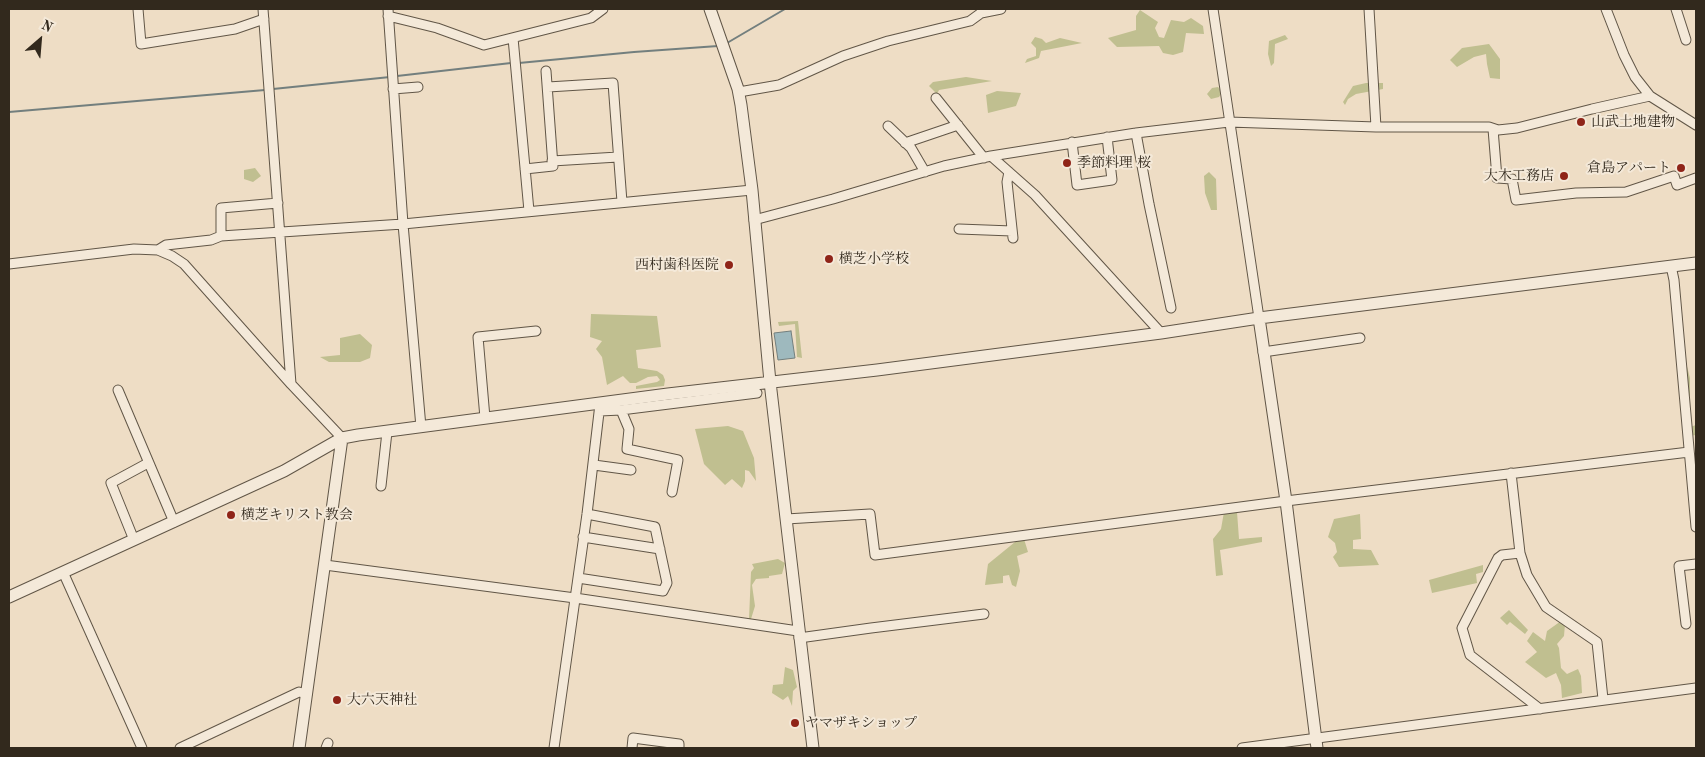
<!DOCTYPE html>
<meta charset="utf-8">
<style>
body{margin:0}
#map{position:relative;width:1705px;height:757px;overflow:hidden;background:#eeddc5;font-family:"Old Standard TT",serif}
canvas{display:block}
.frame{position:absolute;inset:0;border:10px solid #32291d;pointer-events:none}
.north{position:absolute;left:15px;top:15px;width:50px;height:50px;-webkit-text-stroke:4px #f4e9d9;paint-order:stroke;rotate:27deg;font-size:14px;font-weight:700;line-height:20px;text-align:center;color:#32291d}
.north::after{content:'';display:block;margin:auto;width:18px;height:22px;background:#32291d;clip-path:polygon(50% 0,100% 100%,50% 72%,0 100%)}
</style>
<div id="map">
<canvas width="1705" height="757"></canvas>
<div class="frame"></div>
<div class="north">N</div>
</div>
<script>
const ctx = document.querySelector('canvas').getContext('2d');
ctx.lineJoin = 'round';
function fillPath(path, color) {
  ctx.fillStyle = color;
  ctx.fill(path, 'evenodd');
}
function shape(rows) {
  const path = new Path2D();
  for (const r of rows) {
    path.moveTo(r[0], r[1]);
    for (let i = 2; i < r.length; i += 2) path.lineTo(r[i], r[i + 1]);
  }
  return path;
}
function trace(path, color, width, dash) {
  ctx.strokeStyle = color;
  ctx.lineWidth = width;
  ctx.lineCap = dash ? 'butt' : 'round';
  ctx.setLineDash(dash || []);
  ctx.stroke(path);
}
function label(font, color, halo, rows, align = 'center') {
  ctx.font = font + ' "Old Standard TT","Noto Serif JP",serif';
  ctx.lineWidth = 4;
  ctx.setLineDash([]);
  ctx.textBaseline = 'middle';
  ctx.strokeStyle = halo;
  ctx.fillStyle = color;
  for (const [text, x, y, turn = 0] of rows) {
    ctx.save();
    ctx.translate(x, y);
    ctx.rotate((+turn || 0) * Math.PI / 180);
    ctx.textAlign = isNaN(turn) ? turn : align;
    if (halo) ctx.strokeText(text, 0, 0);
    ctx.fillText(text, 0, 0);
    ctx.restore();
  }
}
fillPath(shape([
 [1140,10,1158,22,1155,28,1159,37,1164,38,1171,20,1184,22,1191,18,1203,26,1204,34,1186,33,1183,52,1173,55,1163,53,1159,46,1117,47,1108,38,1136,30,1136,16],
 [1285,35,1288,39,1275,44,1274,63,1271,66,1268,54,1269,41],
 [1035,37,1042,39,1046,43,1060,38,1082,43,1041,51,1039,58,1025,63,1027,59,1036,56,1036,48,1031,43],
 [1489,44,1500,59,1500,79,1490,78,1487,64,1486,54,1474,57,1457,67,1450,60,1462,48],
 [966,77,992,81,939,90,937,94,929,86,933,82],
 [1366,83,1383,83,1383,89,1356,94,1348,99,1345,105,1343,102,1353,86],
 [1218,87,1222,92,1219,97,1211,99,1207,94,1212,88],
 [997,91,1021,93,1016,106,988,113,986,95],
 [255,168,261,176,253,182,244,179,244,170],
 [1209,172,1216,179,1217,210,1211,210,1205,193,1204,176],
 [591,314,657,316,661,347,636,350,638,368,657,371,663,375,665,380,664,386,636,389,636,386,657,382,660,380,657,376,648,377,636,383,630,383,623,376,607,385,602,357,596,349,602,341,590,337],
 [798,321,802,358,797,357,795,324,779,326,778,322],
 [360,334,372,345,370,358,360,362,329,362,320,357,340,355,340,338],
 [1683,351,1690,378,1690,395,1687,399,1690,427,1696,425,1696,435,1689,436],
 [728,426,743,431,754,458,756,481,749,471,745,470,745,481,742,488,732,479,725,485,704,464,695,429],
 [1224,512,1237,512,1239,539,1262,537,1262,542,1220,550,1223,575,1216,576,1213,539,1221,529],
 [1360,514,1361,539,1353,540,1353,549,1371,550,1379,565,1339,567,1333,557,1337,552,1335,543,1328,537,1334,519],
 [1024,539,1028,552,1017,556,1020,571,1016,587,1012,585,1009,575,1003,576,1003,583,985,585,988,564,1015,542],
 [778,559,785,563,782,574,769,576,769,578,756,579,752,585,755,606,751,619,749,619,751,572,754,568,752,564],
 [1483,565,1483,572,1476,574,1477,583,1432,593,1429,580],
 [1509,610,1528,630,1525,634,1510,622,1507,625,1500,618],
 [1561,621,1565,624,1564,636,1557,644,1559,648,1561,668,1567,674,1578,669,1581,676,1582,693,1562,698,1561,685,1556,673,1546,678,1525,662,1537,652,1527,641,1533,632,1545,641,1547,631],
 [785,667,793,670,797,687,793,691,792,706,788,696,783,700,772,693,773,685,783,684]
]), '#c0bf90');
const water = shape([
 [791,331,795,358,778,360,774,333,791,331]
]);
fillPath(water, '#9eb9be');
trace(water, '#737f7e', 1);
trace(shape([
 [727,43,785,9],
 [519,63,634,52,718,46],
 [397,76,511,63],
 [273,89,390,77],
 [9,112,265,90]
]), '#737f7e', 2);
const minor = shape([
 [138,9,141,44,235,29,264,19],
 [263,9,291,384],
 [388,9,403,224,421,427],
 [1213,9,1259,318],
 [1369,9,1376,127],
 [1606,9,1624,55,1635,77,1650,96,1696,125],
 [1676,9,1686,40],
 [388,16,437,28,484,45,591,18,603,9],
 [513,38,529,211],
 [548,87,613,83,622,202],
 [393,89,418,87],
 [739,92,779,85,843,56,888,41,970,21,981,13,1001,9],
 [936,98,984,158],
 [888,126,911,148,925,172],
 [1493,129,1497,178,1512,179,1516,200,1576,193,1626,192,1674,176,1677,185,1696,178],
 [1136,133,1149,204,1171,308],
 [1072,142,1077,185,1112,180,1107,137],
 [905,143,958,125],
 [991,156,1035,195,1161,333],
 [552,161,618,157],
 [525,169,553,166,546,71],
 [1009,172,1007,182,1013,238],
 [754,220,833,199,944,166,991,156,1136,133,1229,122,1376,127,1489,127,1498,130,1517,128,1592,109,1650,96],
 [959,229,1012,231],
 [221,236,221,208,278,203],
 [158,250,166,245,211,240,221,236,403,224,752,190],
 [9,264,134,249,158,250,172,256,184,264,291,384,342,438],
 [1671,266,1674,280,1696,527],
 [1263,352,1360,338],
 [118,390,174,522],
 [621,410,629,429,627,449,678,460,672,492],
 [600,411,621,410,757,393],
 [485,418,478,337,536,331],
 [594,465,631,470],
 [1511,473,1520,553,1527,575,1546,607,1597,642,1603,699],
 [381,486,387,432],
 [786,519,870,514,875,555,1286,501,1689,452],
 [583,537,660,549],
 [134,540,111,483,148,463],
 [1520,553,1502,555,1498,558,1462,628,1470,655,1540,709],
 [325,565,575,598,798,631],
 [63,572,142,748],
 [578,578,663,591,667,583,655,527,587,514],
 [1686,624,1679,566,1696,564],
 [799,638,871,628,984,614],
 [180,748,299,692,307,694],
 [326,748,328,743],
 [554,748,587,514,600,404],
 [632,748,633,738,679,744,679,748],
 [1242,748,1696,688]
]);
const tertiary = shape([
 [710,9,738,89,741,105,752,190,770,382,813,748],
 [1259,318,1286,501,1317,748],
 [9,597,284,471,342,438,358,435,668,394,877,370,1161,333,1259,318,1696,263],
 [299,748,342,438]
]);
trace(minor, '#615647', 11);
trace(tertiary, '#615647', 13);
trace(minor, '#f4e9d9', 9);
trace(tertiary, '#f4e9d9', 11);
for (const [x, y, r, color] of [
 [1581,122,5,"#8f2418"],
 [1067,163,5,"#8f2418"],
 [1681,168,5,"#8f2418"],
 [1564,176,5,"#8f2418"],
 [829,259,5,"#8f2418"],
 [729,265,5,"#8f2418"],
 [231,515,5,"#8f2418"],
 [337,700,5,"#8f2418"],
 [795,723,5,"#8f2418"]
]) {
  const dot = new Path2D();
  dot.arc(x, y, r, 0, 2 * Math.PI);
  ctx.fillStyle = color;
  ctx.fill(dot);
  trace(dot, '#f4e9d9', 2);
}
label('14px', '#32291d', '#f4e9d9', [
 ["山武土地建物",1591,122],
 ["季節料理 桜",1077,163],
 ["倉島アパート",1671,168,"right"],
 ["大木工務店",1554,176,"right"],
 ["横芝小学校",839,259],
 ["西村歯科医院",719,265,"right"],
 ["横芝キリスト教会",241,515],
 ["大六天神社",347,700],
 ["ヤマザキショップ",805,723]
], 'left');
</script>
